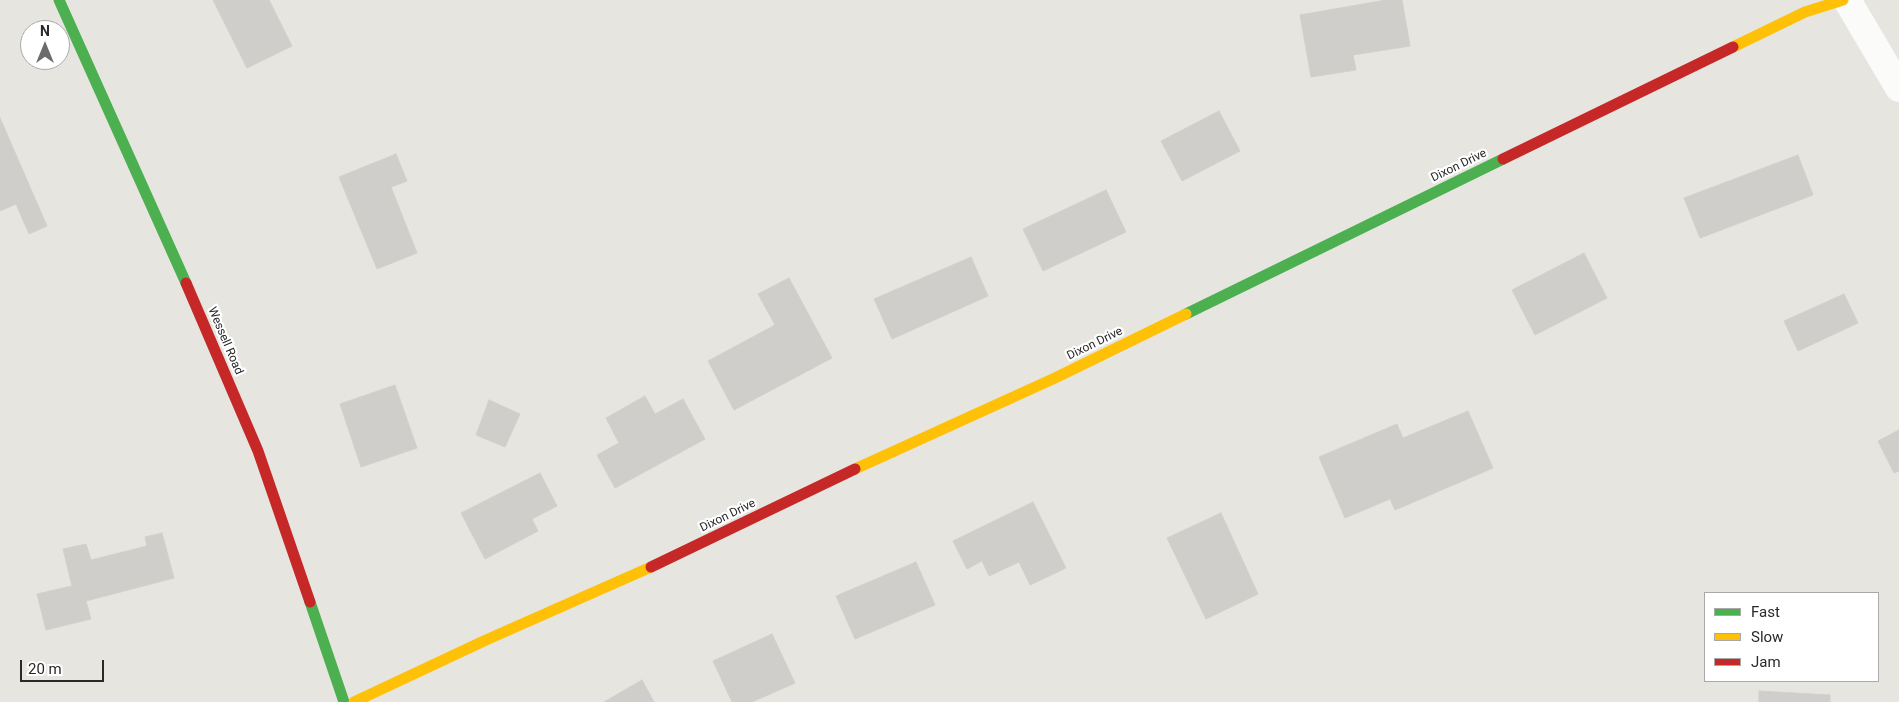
<!DOCTYPE html>
<style>
body{margin:0}
#map{position:relative;width:1899px;height:702px;overflow:hidden;background:#e6e5e0;font-family:Roboto,sans-serif}
canvas{display:block}
.legend{position:absolute;left:1704px;top:592px;width:175px;height:90px;box-sizing:border-box;background:#fff;border:1px solid #a9a9a9;margin:0;padding:6px 9px;list-style:none;font-size:15px;color:#292929}
.legend li{display:flex;align-items:center;gap:10px;height:25px}
.legend b{width:25px;border:1px solid #a9a9a9}
.north{position:absolute;left:20px;top:20px;width:50px;height:50px;box-sizing:border-box;background:#fff;border:1px solid #a9a9a9;border-radius:50%;rotate:0deg;font-size:14px;font-weight:700;line-height:20px;text-align:center;color:#292929}
.north::after{content:'';display:block;margin:auto;width:18px;height:22px;background:#6b6b69;clip-path:polygon(50% 0,100% 100%,50% 72%,0 100%)}
.scale{position:absolute;left:20px;top:660px;width:84px;height:22px;box-sizing:border-box;border:2px solid #292929;border-top:0;padding-left:6px;font-size:15px;line-height:18px;white-space:nowrap;color:#292929;-webkit-text-stroke:4px #fff;paint-order:stroke}
</style>
<div id="map">
<canvas width="1899" height="702"></canvas>
<ul class="legend">
<li><b style="height:6px;background:#4caf50"></b>Fast</li>
<li><b style="height:6px;background:#ffc107"></b>Slow</li>
<li><b style="height:6px;background:#c62828"></b>Jam</li>
</ul>
<div class="north">N</div>
<div class="scale">20 m</div>
</div>
<script>
const ctx = document.querySelector('canvas').getContext('2d');
ctx.lineJoin = 'round';
function fillPath(path, color) {
  ctx.fillStyle = color;
  ctx.fill(path, 'evenodd');
}
function shape(rows) {
  const path = new Path2D();
  for (const r of rows) {
    path.moveTo(r[0], r[1]);
    for (let i = 2; i < r.length; i += 2) path.lineTo(r[i], r[i + 1]);
  }
  return path;
}
function trace(path, color, width, dash) {
  ctx.strokeStyle = color;
  ctx.lineWidth = width;
  ctx.lineCap = dash ? 'butt' : 'round';
  ctx.setLineDash(dash || []);
  ctx.stroke(path);
}
function label(font, color, halo, rows, align = 'center') {
  ctx.font = font + ' Roboto,sans-serif';
  ctx.lineWidth = 4.5;
  ctx.setLineDash([]);
  ctx.textBaseline = 'middle';
  ctx.strokeStyle = halo;
  ctx.fillStyle = color;
  for (const [text, x, y, turn = 0] of rows) {
    ctx.save();
    ctx.translate(x, y);
    ctx.rotate((+turn || 0) * Math.PI / 180);
    ctx.textAlign = isNaN(turn) ? turn : align;
    if (halo) ctx.strokeText(text, 0, 0);
    ctx.fillText(text, 0, 0);
    ctx.restore();
  }
}
const building = shape([
 [213,0,269,0,292,46,247,68,213,0],
 [1386,0,1402,0,1410,46,1353,55,1356,70,1311,77,1300,15,1386,0],
 [1219,111,1240,151,1182,181,1161,141,1219,111],
 [0,118,47,226,29,234,16,204,0,211,0,118],
 [396,154,407,181,391,187,417,253,377,269,339,177,396,154],
 [1798,155,1813,195,1700,238,1684,198,1798,155],
 [1106,190,1126,232,1043,271,1023,229,1106,190],
 [1584,253,1607,298,1535,335,1512,290,1584,253],
 [971,257,988,296,892,339,874,299,971,257],
 [789,278,832,358,734,410,708,361,775,325,758,294,789,278],
 [1844,294,1858,323,1798,351,1784,321,1844,294],
 [395,385,417,448,361,467,340,404,395,385],
 [645,396,655,414,683,399,705,439,615,488,597,455,619,443,606,418,645,396],
 [489,400,520,414,505,447,476,435,489,400],
 [1468,411,1493,468,1395,510,1390,499,1345,518,1319,457,1397,424,1403,438,1468,411],
 [1899,430,1899,471,1894,473,1878,441,1899,430],
 [540,473,557,506,532,519,538,531,485,559,461,513,540,473],
 [1033,502,1066,568,1030,585,1019,562,989,576,982,561,967,569,953,541,1033,502],
 [1221,513,1258,594,1206,619,1167,538,1221,513],
 [162,533,174,578,86,601,91,619,46,630,37,594,72,586,63,549,86,544,91,560,147,546,145,537,162,533],
 [916,562,935,605,855,639,836,596,916,562],
 [772,634,795,683,752,702,732,702,713,661,772,634],
 [642,680,654,702,604,702,642,680],
 [1759,691,1830,695,1830,702,1759,702,1759,691]
]);
fillPath(building, '#cfceca');
trace(building, '#d1d0cc', 1);
trace(shape([
 [1847,0,1899,88]
]), '#fbfbfa', 28);
trace(shape([
 [59,0,186,283],
 [1186,314,1503,159],
 [310,602,344,702]
]), '#4caf50', 11);
trace(shape([
 [1733,47,1805,12,1843,0],
 [855,469,1055,378,1186,314],
 [354,702,486,640,651,567]
]), '#ffc107', 11);
trace(shape([
 [1503,159,1733,47],
 [186,283,258,451,310,602],
 [651,567,855,469]
]), '#c62828', 11);
label('12px', '#292929', '#fff', [
 ["Dixon Drive",1459,166,-26],
 ["Wessell Road",225,341,67],
 ["Dixon Drive",1095,344,-26],
 ["Dixon Drive",728,516,-26]
]);
</script>
